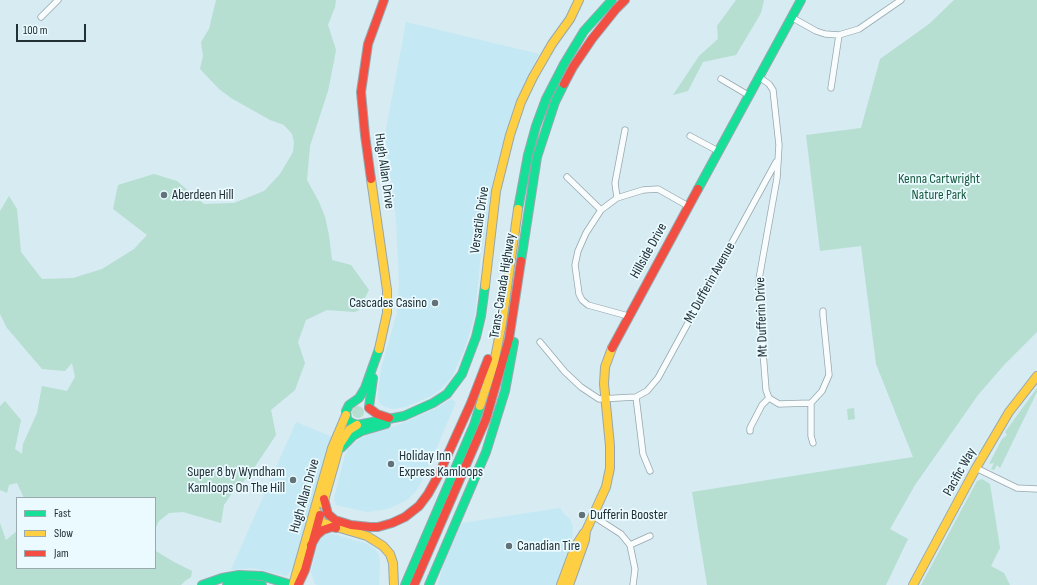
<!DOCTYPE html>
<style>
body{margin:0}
#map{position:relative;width:1037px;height:585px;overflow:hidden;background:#d6ebf2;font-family:"Sofia Sans Condensed",sans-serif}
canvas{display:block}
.legend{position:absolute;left:16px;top:497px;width:140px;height:72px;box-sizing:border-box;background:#eafaff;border:1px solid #9aaaaf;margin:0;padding:5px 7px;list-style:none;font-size:12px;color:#223136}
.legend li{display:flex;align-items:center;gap:8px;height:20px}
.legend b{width:20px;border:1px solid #9aaaaf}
.scale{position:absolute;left:16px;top:24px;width:70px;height:18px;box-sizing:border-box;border:2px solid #223136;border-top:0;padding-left:5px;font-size:12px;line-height:14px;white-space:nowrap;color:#223136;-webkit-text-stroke:3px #eafaff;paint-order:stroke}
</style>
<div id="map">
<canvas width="1037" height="585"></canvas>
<ul class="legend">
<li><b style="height:5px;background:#16e098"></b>Fast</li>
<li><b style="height:5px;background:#ffcf43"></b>Slow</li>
<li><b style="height:5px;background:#f24e42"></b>Jam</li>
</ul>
<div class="scale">100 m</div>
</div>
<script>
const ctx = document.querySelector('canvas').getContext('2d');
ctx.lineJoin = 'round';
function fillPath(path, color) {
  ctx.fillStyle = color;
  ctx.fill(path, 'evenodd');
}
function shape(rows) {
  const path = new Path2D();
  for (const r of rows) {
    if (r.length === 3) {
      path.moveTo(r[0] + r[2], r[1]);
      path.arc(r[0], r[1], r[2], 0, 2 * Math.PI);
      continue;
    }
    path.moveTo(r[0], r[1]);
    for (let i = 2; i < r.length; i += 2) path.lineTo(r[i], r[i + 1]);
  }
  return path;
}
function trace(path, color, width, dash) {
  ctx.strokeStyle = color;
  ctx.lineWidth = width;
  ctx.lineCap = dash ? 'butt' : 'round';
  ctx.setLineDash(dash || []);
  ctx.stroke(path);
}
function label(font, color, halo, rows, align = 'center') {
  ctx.font = font + ' "Sofia Sans Condensed",sans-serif';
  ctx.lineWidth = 3.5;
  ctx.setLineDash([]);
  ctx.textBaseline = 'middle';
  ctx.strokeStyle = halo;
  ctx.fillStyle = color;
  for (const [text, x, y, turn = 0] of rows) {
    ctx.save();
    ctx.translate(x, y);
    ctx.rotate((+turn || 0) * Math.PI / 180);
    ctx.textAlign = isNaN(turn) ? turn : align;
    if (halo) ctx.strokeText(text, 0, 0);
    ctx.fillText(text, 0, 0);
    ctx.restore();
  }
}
fillPath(shape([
 [406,22,539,54,522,89,504,139,496,167,491,191,485,236,481,251,475,314,466,345,452,377,441,389,431,396,405,407,393,409,385,407,379,403,378,392,381,369,397,313,399,284,396,220,385,135],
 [451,399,456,402,426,473,417,490,407,500,388,509,367,512,336,505,334,498,345,455,349,448,358,440,368,435,398,425,435,409],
 [296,422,332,437,327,447,292,571,286,576,253,568,231,570],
 [560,508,564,514,570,519,573,527,572,538,556,585,438,585,445,558,462,523],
 [333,534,365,543,374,548,379,555,380,562,379,585,317,585,315,584,311,572,318,544,322,538,326,535]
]), '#c4e8f4');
fillPath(shape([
 [216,0,336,0,335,7,328,25,336,50,334,61,328,91,310,146,307,180,319,202,325,217,329,235,332,260,351,265,369,290,358,311,354,312,327,310,306,320,298,342,305,363,295,390,271,410,276,435,248,477,232,493,224,505,221,523,183,512,169,513,159,521,155,529,155,498,24,498,17,483,9,485,7,493,0,490,0,406,5,401,21,420,15,449,22,454,23,444,37,413,42,386,67,391,75,377,72,363,65,371,42,369,7,328,0,314,0,211,9,196,17,209,21,252,42,279,73,278,102,269,134,249,147,235,113,209,118,185,154,174,177,181,204,204,234,203,264,191,280,174,293,152,294,142,292,134,284,125,270,120,231,98,219,89,200,69,203,56,201,42,209,29],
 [736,0,764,0,761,13,736,55,703,62,688,91,673,95,699,56,718,39,717,26],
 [954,0,1037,0,1037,332,1004,365,978,395,915,485,890,529,908,539,886,585,707,585,692,492,913,457,876,364,861,246,820,251,806,135,861,128,880,59,929,24],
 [1037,388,1037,392,1000,468,997,465,994,470,991,469,994,463,989,464,1002,439,1007,435,1005,432],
 [358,412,6],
 [854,408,855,419,848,420,847,409],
 [982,479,990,484,1000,548,991,566,1004,573,1010,585,921,585,977,481],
 [0,523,6,540,17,531,17,568,155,568,155,544,156,551,174,562,192,571,191,577,185,581,181,585,0,585]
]), '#b6ded1');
const street = shape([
 [41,17,58,0],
 [791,17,816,31,825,34,839,35,859,29,901,0],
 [759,77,769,84,773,90,779,145,777,178,759,279,763,352,766,390,769,398,779,404,811,403,822,391,829,375,823,315,823,311],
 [721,79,748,95],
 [831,88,839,35],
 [690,136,718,151],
 [567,177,601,210],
 [617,198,615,183,625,130],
 [628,316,588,305,582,300,579,294,575,265,578,251,586,233,601,210,617,198,643,190,658,189,688,206],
 [540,342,565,372,581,387,599,399,636,397,647,391,658,378,776,162],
 [636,397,643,454,650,471],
 [811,403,811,436,813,443],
 [750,431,750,428,762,405,769,398],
 [976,468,1017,488,1037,489],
 [593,516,621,534,630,545,635,569,633,585],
 [630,545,650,536]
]);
const fast = shape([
 [698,189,801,0],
 [518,209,528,155,536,126,546,99,564,64,584,31,612,0],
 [521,261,537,157,555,102,564,84],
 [379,349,365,388,359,398,349,405,346,411,347,419,350,422,357,425,404,416,433,403,447,394,462,374,476,337,481,316,485,286],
 [369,407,373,378],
 [341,448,353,436,362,431,386,424],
 [202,585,222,578,239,575,262,576,292,585],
 [227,585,239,583,262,585],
 [405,585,474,425,480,406],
 [429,585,486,452,505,391,514,342]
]);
const slow = shape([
 [371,179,387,290,387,313,379,349],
 [485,286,496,191,510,135,521,102,533,77,552,44,570,19,579,0],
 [480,406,494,363,502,323,518,209],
 [323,504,340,444,349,430,357,425],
 [315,508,319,518,323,523,367,536,383,546,390,554,393,563,394,585],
 [293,585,332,448,346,415],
 [561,585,575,547,584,533],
 [569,585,585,540,586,531,606,487,610,468,610,446,604,384,605,367,612,348],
 [913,585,976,468,1009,412,1037,376]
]);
const jam = shape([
 [564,84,573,67,592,39,616,9,625,0],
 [371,179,365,135,361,92,368,44,384,0],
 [612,348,698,189],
 [369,408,377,414,389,418],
 [324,499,328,514,335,520,351,525,370,527,378,527,392,523,405,517,419,506,428,494,438,476,471,403,488,359],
 [311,545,317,535,323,530,332,527,336,528],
 [298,585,305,570,320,515],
 [414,585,486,419,509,339,521,261]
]);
trace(street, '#97a7ad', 7);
trace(fast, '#97a7ad', 10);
trace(slow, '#97a7ad', 10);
trace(jam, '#97a7ad', 10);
trace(street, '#f9fcfd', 5.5);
trace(fast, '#16e098', 8);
trace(slow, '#ffcf43', 8);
trace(jam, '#f24e42', 8);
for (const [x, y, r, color] of [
 [164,195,4,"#617278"],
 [435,303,4,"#617278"],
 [391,464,4,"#617278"],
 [293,480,4,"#617278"],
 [582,515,4,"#617278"],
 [509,546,4,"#617278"]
]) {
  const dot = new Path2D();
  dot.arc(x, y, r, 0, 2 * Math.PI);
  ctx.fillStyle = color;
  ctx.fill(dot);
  trace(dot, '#eafaff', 1.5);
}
label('14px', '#223136', '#eafaff', [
 ["Hugh Allan Drive",384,171,82],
 ["Versatile Drive",480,220,-82],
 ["Hillside Drive",649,251,-61],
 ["Mt Dufferin Avenue",710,283,-61],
 ["Trans-Canada Highway",503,286,-81],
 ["Mt Dufferin Drive",762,317,-92],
 ["Pacific Way",960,472,-61],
 ["Hugh Allan Drive",305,496,-74]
]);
label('14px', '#1a5b3f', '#eafaff', [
 ["Kenna Cartwright",939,179],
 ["Nature Park",939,195]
]);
label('14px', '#223136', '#eafaff', [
 ["Aberdeen Hill",172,195],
 ["Cascades Casino",427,303,"right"],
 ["Holiday Inn",399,456],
 ["Express Kamloops",399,472],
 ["Super 8 by Wyndham",285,472,"right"],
 ["Kamloops On The Hill",285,488,"right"],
 ["Dufferin Booster",590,515],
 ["Canadian Tire",517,546]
], 'left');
</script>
